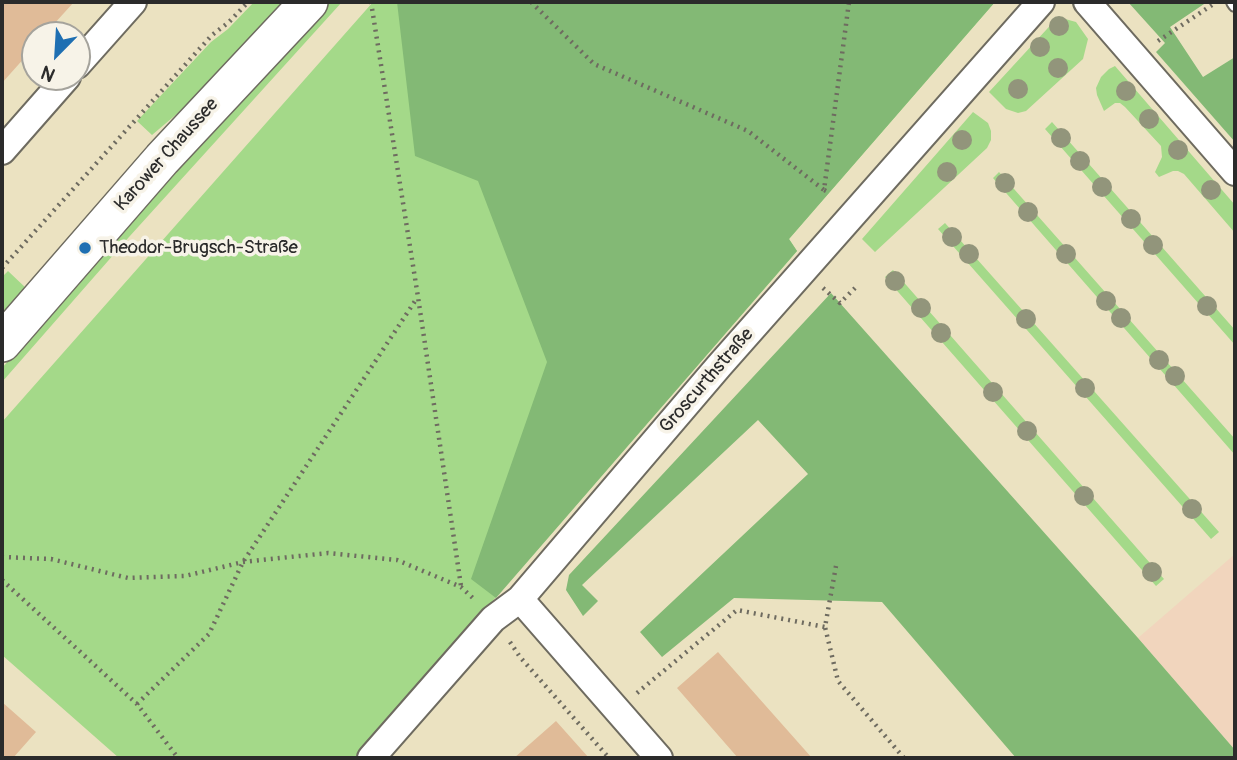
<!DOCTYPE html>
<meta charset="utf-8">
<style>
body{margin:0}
#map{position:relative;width:1237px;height:760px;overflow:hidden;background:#ebe2c1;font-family:Pangolin,sans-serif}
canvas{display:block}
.frame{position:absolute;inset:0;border:4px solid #2b2b2b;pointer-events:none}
.north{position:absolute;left:21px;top:21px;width:70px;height:70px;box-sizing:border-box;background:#f7f3e8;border:2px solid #a5a39c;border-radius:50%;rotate:204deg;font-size:19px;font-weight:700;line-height:28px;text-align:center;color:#2b2b2b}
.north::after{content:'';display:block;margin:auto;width:24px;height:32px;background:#1f6fb2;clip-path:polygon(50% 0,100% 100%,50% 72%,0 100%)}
</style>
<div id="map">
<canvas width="1237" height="760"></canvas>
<div class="frame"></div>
<div class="north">N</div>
</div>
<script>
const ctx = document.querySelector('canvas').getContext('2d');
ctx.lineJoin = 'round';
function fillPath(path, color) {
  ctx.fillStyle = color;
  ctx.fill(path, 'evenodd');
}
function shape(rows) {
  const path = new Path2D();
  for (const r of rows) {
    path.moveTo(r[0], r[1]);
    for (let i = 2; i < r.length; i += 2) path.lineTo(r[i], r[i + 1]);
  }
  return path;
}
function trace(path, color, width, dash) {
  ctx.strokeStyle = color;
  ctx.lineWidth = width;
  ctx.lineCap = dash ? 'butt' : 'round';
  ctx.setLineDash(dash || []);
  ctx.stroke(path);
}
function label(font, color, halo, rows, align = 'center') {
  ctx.font = font + ' Pangolin,sans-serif';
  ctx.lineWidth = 7;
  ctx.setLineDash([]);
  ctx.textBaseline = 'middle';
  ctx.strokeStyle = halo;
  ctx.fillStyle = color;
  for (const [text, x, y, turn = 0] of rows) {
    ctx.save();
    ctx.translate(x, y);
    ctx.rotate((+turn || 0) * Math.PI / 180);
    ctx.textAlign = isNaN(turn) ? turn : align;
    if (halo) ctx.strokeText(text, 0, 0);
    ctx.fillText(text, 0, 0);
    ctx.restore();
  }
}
fillPath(shape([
 [1235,554,1235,750,1138,638]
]), '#f1d5bd');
fillPath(shape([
 [254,2,286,2,198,96,152,135,137,121,211,42,228,29],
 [328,2,342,2,129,237,2,382,2,368],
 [373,2,995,2,789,239,797,251,356,758,119,758,2,655,2,422],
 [1058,17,1076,22,1088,39,1083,59,1026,111,1018,113,1006,109,989,92],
 [1115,66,1235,205,1235,233,1184,174,1178,171,1173,171,1159,177,1155,172,1162,157,1161,146,1125,107,1120,103,1115,103,1104,111,1097,95,1096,88,1101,77,1109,69],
 [973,112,988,123,991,131,991,140,987,148,875,252,862,239],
 [1052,122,1235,330,1235,345,1045,129],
 [999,172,1235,439,1235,455,993,178],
 [945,223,1219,532,1211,539,938,229],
 [893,270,1164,579,1156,586,885,277],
 [8,271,27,289,2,318,2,277]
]), '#a4d989');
fillPath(shape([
 [397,2,995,2,789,239,797,251,496,598,471,579,547,362,478,181,415,156],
 [1128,2,1207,2,1170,27,1203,77,1235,57,1235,142,1156,52,1165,43],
 [831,293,1138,638,1235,750,1235,758,1016,758,882,602,734,598,662,657,640,632,808,474,758,420,582,585,598,601,583,616,566,590,569,575]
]), '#83b975');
fillPath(shape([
 [2,2,74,2,44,35,35,35,35,46,2,83],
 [718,652,812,758,738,758,677,688],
 [2,702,36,732,13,758,2,758],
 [556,721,589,758,514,758]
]), '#e0bb98');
const lane = shape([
 [1233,2,1235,5]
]);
const street = shape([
 [1087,2,1235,172],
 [77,65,133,2],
 [2,151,67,77],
 [520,599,659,758],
 [371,758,493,619,520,599,719,366,1041,2]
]);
const secondary = shape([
 [2,343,162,159,309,2]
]);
trace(lane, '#6e6b60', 16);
trace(street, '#6e6b60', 30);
trace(secondary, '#6e6b60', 40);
trace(shape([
 [371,2,418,297,461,586],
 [531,2,594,64,748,131,824,190],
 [1158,41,1212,5],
 [826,191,824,190,849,2],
 [2,268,212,35,229,22,248,2],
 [823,288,840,303,855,288],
 [2,557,51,559,128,578,185,576,243,562,328,553,397,560,461,587,475,600],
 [836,566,825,627,838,681,904,758],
 [2,580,137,704,178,758],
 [510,642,520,657,609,758],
 [637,693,737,610,825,627],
 [137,704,209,634,243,562,417,298]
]), '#6e6b60', 4.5, [2, 5]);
trace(lane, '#fff', 12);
trace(street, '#fff', 26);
trace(secondary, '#fff', 37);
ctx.fillStyle = '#92957b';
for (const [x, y] of [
 [1059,26],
 [1040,47],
 [1058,68],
 [1018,89],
 [1126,91],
 [1149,119],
 [1061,138],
 [962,140],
 [1178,150],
 [1080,161],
 [947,172],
 [1005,183],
 [1102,187],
 [1211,190],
 [1028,212],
 [1131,219],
 [952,237],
 [1153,245],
 [969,254],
 [1066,254],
 [895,281],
 [1106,301],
 [1207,306],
 [921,308],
 [1121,318],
 [1026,319],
 [941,333],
 [1159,360],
 [1175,376],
 [1085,388],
 [993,392],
 [1027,431],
 [1084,496],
 [1192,509],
 [1152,572]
]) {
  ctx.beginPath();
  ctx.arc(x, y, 10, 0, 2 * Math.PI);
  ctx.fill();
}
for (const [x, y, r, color] of [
 [85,248,7,"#1f6fb2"]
]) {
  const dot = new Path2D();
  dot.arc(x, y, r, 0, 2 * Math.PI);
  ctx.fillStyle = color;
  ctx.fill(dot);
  trace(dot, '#f7f3e8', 2.5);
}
label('19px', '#2b2b2b', '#f7f3e8', [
 ["Karower Chaussee",167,155,-48],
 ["Groscurthstraße",707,381,-49]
]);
label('19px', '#2b2b2b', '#f7f3e8', [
 ["Theodor-Brugsch-Straße",99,248]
], 'left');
</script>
